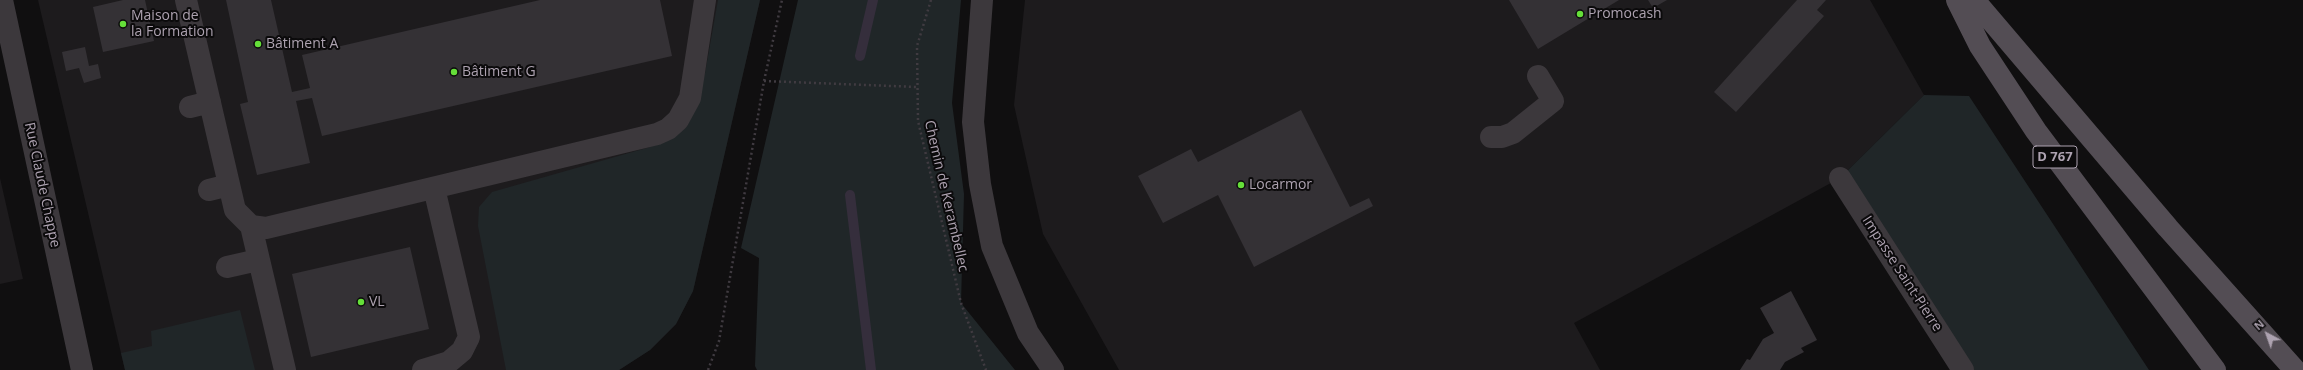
<!DOCTYPE html>
<meta charset="utf-8">
<style>
body{margin:0}
#map{position:relative;width:2303px;height:370px;overflow:hidden;background:#100f10;font-family:"Open Sans",sans-serif}
canvas{display:block}
.north{position:absolute;left:2247px;top:314px;width:40px;height:40px;-webkit-text-stroke:3px #0b0a0b;paint-order:stroke;rotate:319deg;font-size:11px;font-weight:700;line-height:16px;text-align:center;color:#ada2b0}
.north::after{content:'';display:block;margin:auto;width:14px;height:18px;background:#ada2b0;clip-path:polygon(50% 0,100% 100%,50% 72%,0 100%)}
</style>
<div id="map">
<canvas width="2303" height="370"></canvas>
<div class="north">N</div>
</div>
<script>
const ctx = document.querySelector('canvas').getContext('2d');
ctx.lineJoin = 'round';
function fillPath(path, color) {
  ctx.fillStyle = color;
  ctx.fill(path, 'evenodd');
}
function shape(rows) {
  const path = new Path2D();
  for (const r of rows) {
    path.moveTo(r[0], r[1]);
    for (let i = 2; i < r.length; i += 2) path.lineTo(r[i], r[i + 1]);
  }
  return path;
}
function trace(path, color, width, dash) {
  ctx.strokeStyle = color;
  ctx.lineWidth = width;
  ctx.lineCap = dash ? 'butt' : 'round';
  ctx.setLineDash(dash || []);
  ctx.stroke(path);
}
function label(font, color, halo, rows, align = 'center') {
  ctx.font = font + ' "Open Sans",sans-serif';
  ctx.lineWidth = 4;
  ctx.setLineDash([]);
  ctx.textBaseline = 'middle';
  ctx.strokeStyle = halo;
  ctx.fillStyle = color;
  for (const [text, x, y, turn = 0] of rows) {
    ctx.save();
    ctx.translate(x, y);
    ctx.rotate((+turn || 0) * Math.PI / 180);
    ctx.textAlign = isNaN(turn) ? turn : align;
    if (halo) ctx.strokeText(text, 0, 0);
    ctx.fillText(text, 0, 0);
    ctx.restore();
  }
}
fillPath(shape([
 [38,0,760,0,693,291,676,324,650,350,619,370,125,370],
 [1025,0,1870,0,1924,95,1840,178,1574,323,1600,370,1119,370,1043,234,1014,105],
 [0,178,23,279,0,284]
]), '#1d1b1d');
fillPath(shape([
 [718,0,760,0,693,291,676,324,650,350,619,370,506,370,478,226,479,207,492,192,650,147,688,121,705,73],
 [798,0,961,0,952,103,964,194,961,303,1015,370,757,370,755,366,759,258,741,248],
 [1924,95,1969,96,2149,370,1964,370,1840,178],
 [240,310,255,370,125,370,121,353,152,346,151,331]
]), '#202628');
trace(shape([
 [860,56,873,0],
 [850,195,871,370]
]), '#352e3c', 10);
fillPath(shape([
 [123,0,145,0,154,41,103,52,93,7],
 [226,0,271,0,292,92,310,88,302,55,540,0,660,0,672,56,322,136,312,98,296,101,310,163,257,175,240,104,248,102],
 [1509,0,1619,0,1538,49],
 [1648,0,1667,0,1653,8],
 [1797,0,1826,0,1817,10,1824,16,1736,112,1714,92],
 [85,47,89,66,98,64,101,78,84,83,79,68,66,71,62,52],
 [1301,110,1350,207,1369,198,1373,206,1254,267,1218,195,1163,223,1138,176,1191,149,1198,162],
 [410,247,429,329,311,357,292,274],
 [1791,291,1817,340,1801,348,1804,352,1785,362,1780,370,1740,370,1747,359,1750,360,1763,339,1774,333,1760,308]
]), '#343135');
trace(shape([
 [931,0,917,46,918,121,961,303,986,370],
 [764,81,917,87],
 [708,370,719,341,764,81,782,0]
]), '#403b41', 2.5, [2, 3]);
trace(shape([
 [2,0,82,370],
 [186,0,235,210,251,226,266,228,657,134,668,129,678,120,690,98,705,0],
 [982,0,973,122,980,184,992,246,1028,333,1053,370],
 [190,107,210,102],
 [1491,137,1502,137,1513,133,1553,101,1538,76],
 [1840,178,1963,370],
 [209,190,229,185],
 [251,226,285,370],
 [227,267,258,260],
 [423,370,449,362,462,351,469,337,434,188]
]), '#3c383c', 22);
trace(shape([
 [1957,0,1980,46,2036,131,2215,370],
 [1974,0,2168,228,2295,370]
]), '#534d54', 22);
for (const [x, y, r, color] of [
 [1580,14,4,"#65df39"],
 [123,24,4,"#65df39"],
 [258,44,4,"#65df39"],
 [454,72,4,"#65df39"],
 [1241,185,4,"#65df39"],
 [361,302,4,"#65df39"]
]) {
  const dot = new Path2D();
  dot.arc(x, y, r, 0, 2 * Math.PI);
  ctx.fillStyle = color;
  ctx.fill(dot);
  trace(dot, '#0b0a0b', 1.5);
}
for (const [x, y, w] of [
 [2055,157,44]
]) {
  const box = new Path2D();
  box.roundRect(x - w / 2, y - 11, w, 22, 3);
  ctx.fillStyle = '#0b0a0b';
  ctx.fill(box);
  trace(box, '#ada2b0', 1);
}
label('bold 13px', '#ada2b0', null, [
 ["D 767",2055,157]
]);
label('14px', '#ada2b0', '#0b0a0b', [
 ["Promocash",1588,14],
 ["Maison de",131,16],
 ["la Formation",131,32],
 ["Bâtiment A",266,44],
 ["Bâtiment G",462,72],
 ["Locarmor",1249,185],
 ["VL",369,302]
], 'left');
label('14px', '#ada2b0', '#0b0a0b', [
 ["Rue Claude Chappe",42,185,78],
 ["Chemin de Kerambellec",946,196,77],
 ["Impasse Saint-Pierre",1902,274,57]
]);
</script>
